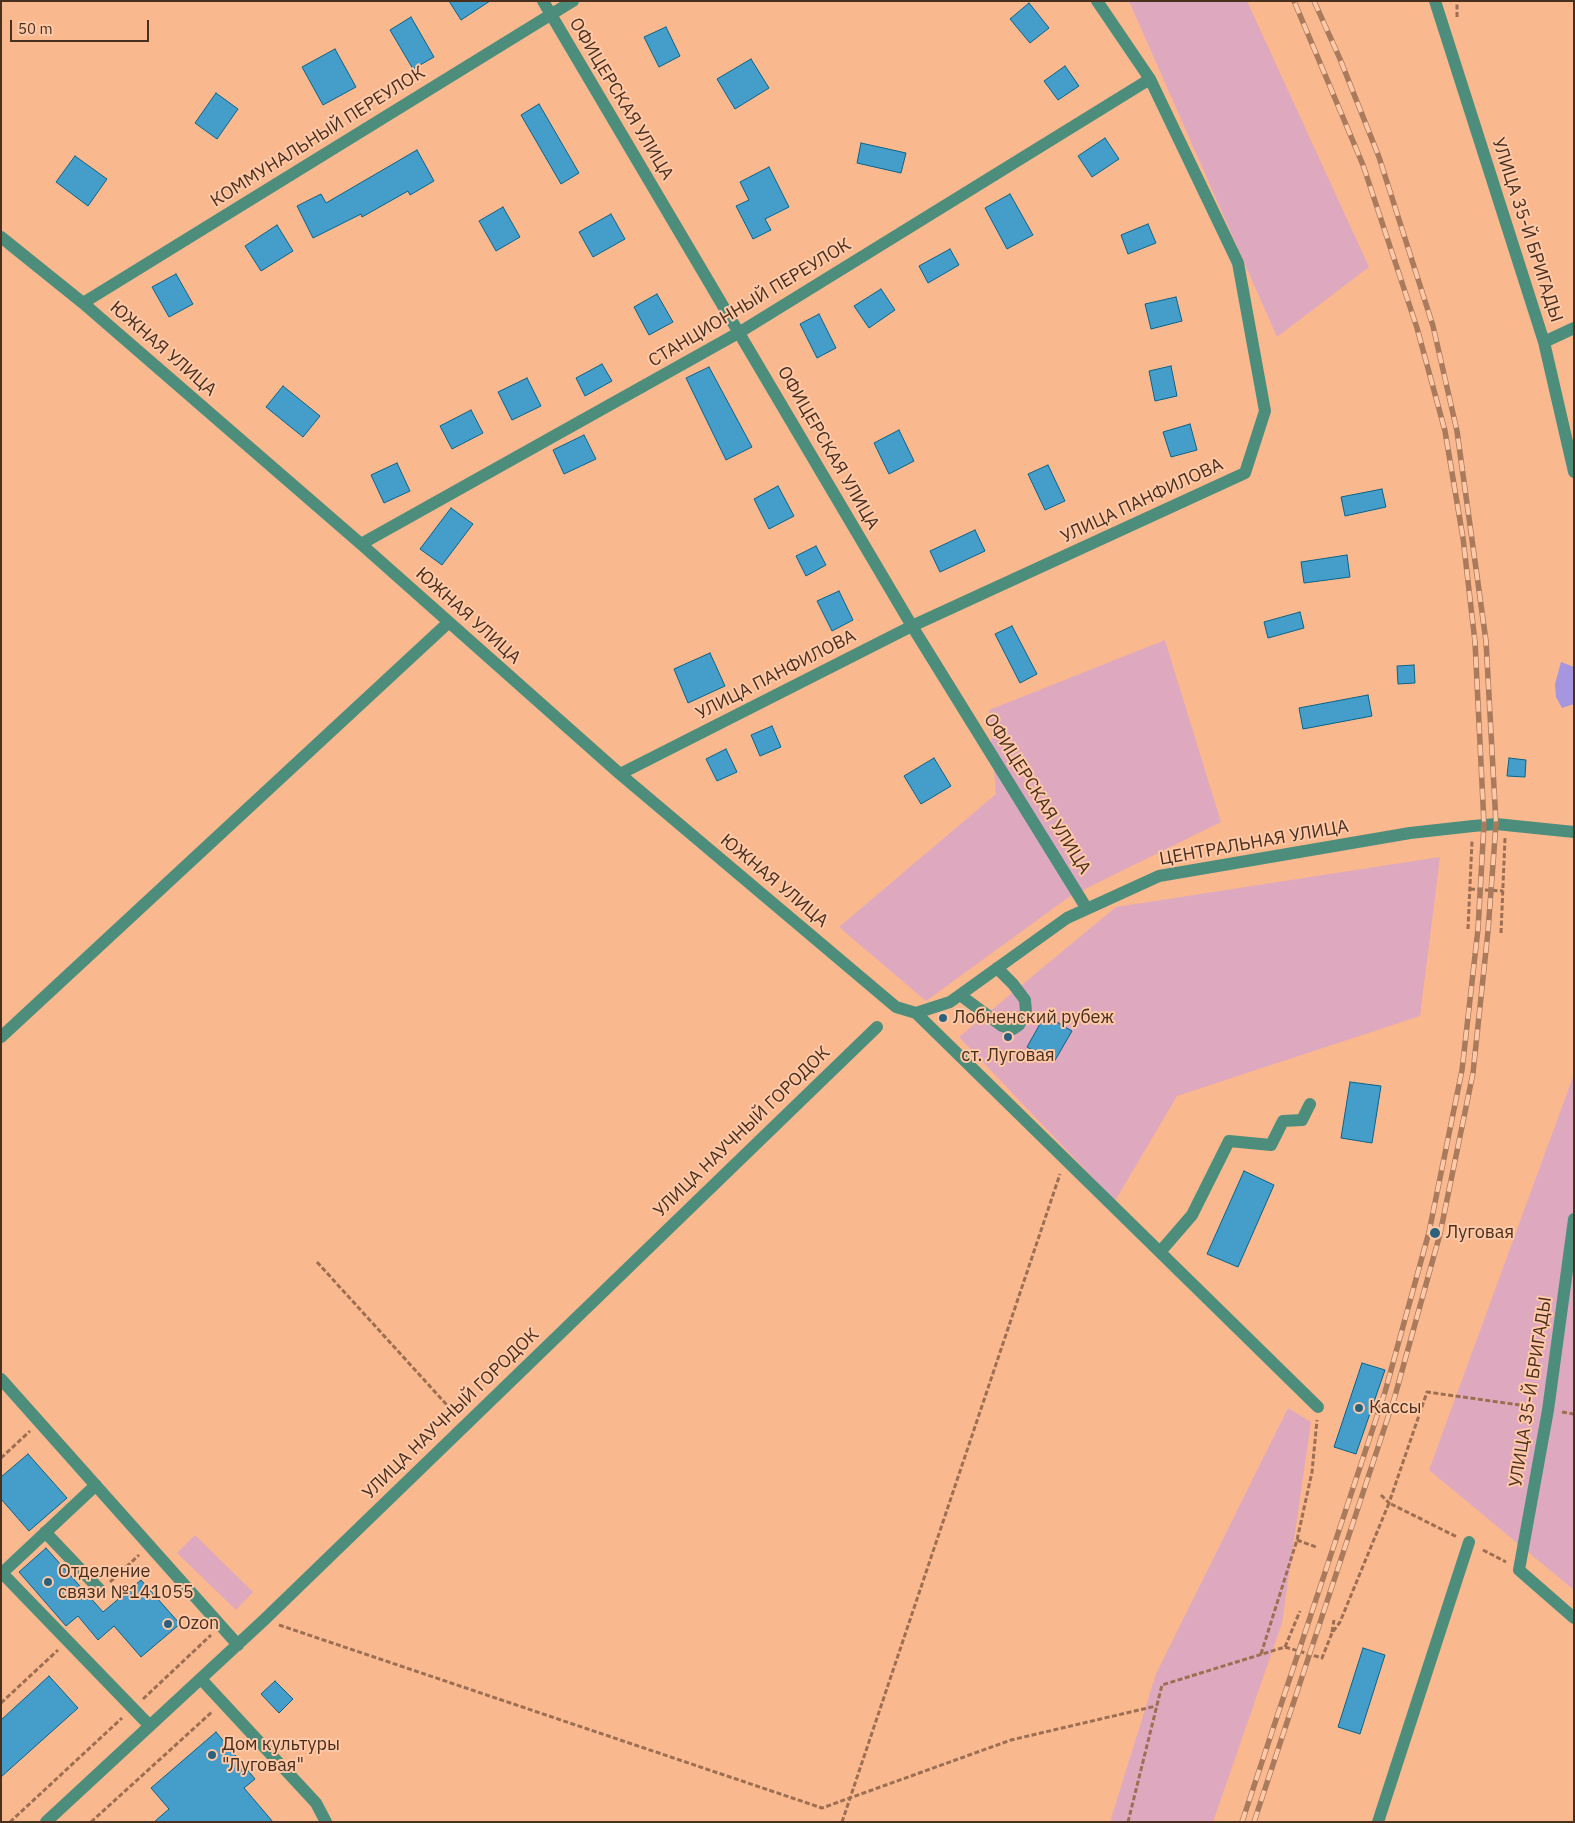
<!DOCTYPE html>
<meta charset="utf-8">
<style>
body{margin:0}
#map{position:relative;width:1575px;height:1823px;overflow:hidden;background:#fab88f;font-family:"IBM Plex Sans",sans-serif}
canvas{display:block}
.frame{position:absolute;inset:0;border:2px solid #492f1e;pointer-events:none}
.scale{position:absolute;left:10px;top:20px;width:139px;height:22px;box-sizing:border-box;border:2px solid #492f1e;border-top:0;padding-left:6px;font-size:15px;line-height:18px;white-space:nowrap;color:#492f1e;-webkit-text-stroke:4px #ffc9a8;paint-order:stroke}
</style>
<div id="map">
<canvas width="1575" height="1823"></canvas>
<div class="frame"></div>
<div class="scale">50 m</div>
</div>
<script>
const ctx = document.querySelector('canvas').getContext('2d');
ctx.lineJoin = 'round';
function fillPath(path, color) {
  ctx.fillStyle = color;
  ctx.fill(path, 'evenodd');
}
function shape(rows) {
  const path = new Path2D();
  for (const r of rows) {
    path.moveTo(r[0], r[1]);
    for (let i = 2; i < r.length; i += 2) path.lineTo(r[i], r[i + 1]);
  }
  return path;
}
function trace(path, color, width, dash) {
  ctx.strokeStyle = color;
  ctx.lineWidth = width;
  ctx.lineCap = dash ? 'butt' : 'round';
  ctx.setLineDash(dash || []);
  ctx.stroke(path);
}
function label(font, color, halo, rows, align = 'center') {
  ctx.font = font + ' "IBM Plex Sans",sans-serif';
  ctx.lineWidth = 4;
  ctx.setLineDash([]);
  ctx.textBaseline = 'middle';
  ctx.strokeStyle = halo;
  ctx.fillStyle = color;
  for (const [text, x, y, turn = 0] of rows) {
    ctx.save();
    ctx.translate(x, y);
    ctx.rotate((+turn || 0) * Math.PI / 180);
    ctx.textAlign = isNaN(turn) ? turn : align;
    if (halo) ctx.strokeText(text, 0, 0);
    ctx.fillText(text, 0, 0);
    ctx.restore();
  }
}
fillPath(shape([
 [1129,1,1247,1,1369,267,1277,337],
 [1165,640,1221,822,1069,897,926,1001,839,927,996,794,989,710],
 [1440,857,1420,1016,1177,1096,1115,1201,959,1037,1116,907],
 [1574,1074,1574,1590,1429,1470],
 [1288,1408,1311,1422,1282,1623,1213,1822,1110,1822,1156,1674],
 [195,1535,253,1592,236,1610,177,1553]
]), '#dea9be');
fillPath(shape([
 [1561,662,1574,667,1574,704,1562,708,1556,697,1555,684]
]), '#a596df');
const building = shape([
 [449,1,490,1,461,20,449,1],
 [1029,3,1049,28,1030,43,1010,19,1029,3],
 [411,17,434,57,413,69,390,30,411,17],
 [666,27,680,56,659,67,644,37,666,27],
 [335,49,356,87,323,105,302,67,335,49],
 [751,59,769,88,735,109,717,79,751,59],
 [1065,66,1079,86,1058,100,1044,81,1065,66],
 [216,93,238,109,217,139,195,123,216,93],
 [539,104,579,173,561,184,521,115,539,104],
 [1105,138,1119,159,1092,177,1078,156,1105,138],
 [861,143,906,153,901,173,857,163,861,143],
 [417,150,434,181,410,195,408,191,362,217,361,214,313,238,297,206,321,194,326,203,417,150],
 [75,156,107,179,88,206,56,182,75,156],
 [769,167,789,207,765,219,771,230,753,239,736,206,749,200,740,182,769,167],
 [1010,194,1033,235,1007,249,985,208,1010,194],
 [503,207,520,237,496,251,479,221,503,207],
 [611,214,625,239,593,257,579,232,611,214],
 [1148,224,1156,243,1128,254,1121,235,1148,224],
 [277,225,293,251,261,271,245,246,277,225],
 [950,249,959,265,928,283,919,266,950,249],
 [176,274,193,304,169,317,152,287,176,274],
 [881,289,895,310,869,328,854,306,881,289],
 [657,294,673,322,649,335,634,307,657,294],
 [1176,297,1182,321,1151,329,1145,304,1176,297],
 [819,314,836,348,817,358,800,324,819,314],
 [602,364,612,381,585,396,576,378,602,364],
 [1171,366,1177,396,1155,401,1149,371,1171,366],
 [709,367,752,447,726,460,686,378,709,367],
 [527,378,541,406,512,420,498,392,527,378],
 [283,386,320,416,303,437,266,407,283,386],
 [471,410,483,433,452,449,440,426,471,410],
 [1190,424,1197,450,1171,457,1163,432,1190,424],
 [899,430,914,461,889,474,874,443,899,430],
 [584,435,596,459,564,474,553,450,584,435],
 [397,463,410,491,384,503,371,475,397,463],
 [1048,465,1065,501,1045,510,1028,474,1048,465],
 [778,486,794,516,769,529,754,499,778,486],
 [1382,489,1386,507,1345,516,1341,497,1382,489],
 [451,508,473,524,442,565,420,549,451,508],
 [975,530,985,551,940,572,930,551,975,530],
 [816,546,826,565,806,576,796,556,816,546],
 [1347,555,1350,577,1304,583,1301,562,1347,555],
 [839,591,853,620,832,631,817,601,839,591],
 [1300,612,1304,628,1268,638,1264,622,1300,612],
 [1012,626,1037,674,1020,683,995,634,1012,626],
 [710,653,725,686,688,703,674,669,710,653],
 [1414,665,1415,683,1398,684,1397,666,1414,665],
 [1368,695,1372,716,1303,729,1299,708,1368,695],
 [772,726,781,747,760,756,751,735,772,726],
 [726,749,737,772,717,781,706,759,726,749],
 [934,758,951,786,921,804,904,776,934,758],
 [1509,758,1526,760,1525,777,1507,776,1509,758],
 [1045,1015,1072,1031,1054,1062,1027,1047,1045,1015],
 [1350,1082,1381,1086,1372,1143,1341,1138,1350,1082],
 [1244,1171,1274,1185,1238,1267,1207,1254,1244,1171],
 [1362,1363,1385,1370,1356,1454,1334,1447,1362,1363],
 [28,1454,67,1498,29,1531,1,1499,1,1477,28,1454],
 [46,1548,103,1612,141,1580,180,1624,141,1657,114,1626,98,1640,78,1616,66,1626,19,1572,46,1548],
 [1363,1648,1385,1655,1360,1734,1338,1727,1363,1648],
 [49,1676,78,1708,1,1777,1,1720,49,1676],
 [275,1681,293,1699,279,1713,261,1694,275,1681],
 [216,1732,255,1779,244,1788,273,1822,154,1822,169,1809,151,1788,216,1732]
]);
fillPath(building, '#459eca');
trace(building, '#096387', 1);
trace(shape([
 [1457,17,1457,1],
 [1470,889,1503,891],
 [1468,929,1472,841],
 [1501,933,1505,838],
 [317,1262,456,1415],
 [1562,1412,1574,1414],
 [1,1458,30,1431],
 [1381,1495,1389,1503,1427,1392,1534,1407],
 [1297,1540,1316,1547],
 [1483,1550,1506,1562],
 [110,1582,139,1555],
 [279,1625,822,1808,1011,1740,1156,1706],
 [1332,1632,1334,1620],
 [1285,1647,1300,1611],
 [1261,1654,1297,1540,1312,1472,1317,1420],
 [143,1699,211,1635],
 [1,1703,58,1650],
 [10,1822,122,1718],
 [91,1822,213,1711],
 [842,1822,1060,1174],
 [1128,1822,1162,1685,1285,1647,1322,1658,1332,1633,1340,1622,1389,1503,1457,1537]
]), '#9c6f53', 3, [5, 2.5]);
trace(shape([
 [543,1,912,626,1087,909],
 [1435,1,1544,342,1574,472],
 [1,237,83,303,361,544,620,774,896,1007,916,1013,1318,1407],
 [83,303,573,1],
 [1544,342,1574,328],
 [361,544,740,332,1150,79],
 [620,774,912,626,1245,473,1265,411,1238,263,1150,79,1097,1],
 [960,995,1002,1026,1013,1029,1019,1025,1026,1012,1025,1000,1013,984,997,968],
 [916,1013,950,1002,1067,918,1159,876,1410,833,1473,826,1496,824,1574,832],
 [1,1037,449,622],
 [1574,1219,1548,1410,1519,1570,1574,1618],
 [1160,1252,1192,1215,1229,1141,1271,1145,1283,1121,1302,1120,1310,1104],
 [1,1379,238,1645],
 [45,1532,101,1591],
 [1,1572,150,1726],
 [2,1573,96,1485],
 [201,1679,316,1803,326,1822],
 [46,1822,264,1620,877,1027],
 [1378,1822,1469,1542]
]), '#4c8e7b', 12);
const rail = shape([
 [1242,1822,1385,1392,1429,1232,1462,1070,1478,929,1484,824,1475,642,1463,538,1445,431,1417,328,1363,165,1294,1],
 [1254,1822,1395,1396,1440,1234,1473,1073,1488,931,1496,824,1486,641,1457,431,1433,326,1379,157,1340,59,1314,1]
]);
trace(rail, '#a97a5c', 5.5);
trace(rail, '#ffc9a8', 4, [11]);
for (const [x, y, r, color] of [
 [943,1018,5,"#2b617c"],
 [1008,1037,5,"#2b617c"],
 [1435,1233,6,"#2b617c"],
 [1359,1408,5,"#2b617c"],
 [48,1582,5,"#2b617c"],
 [168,1624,5,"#2b617c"],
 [212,1755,5,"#2b617c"]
]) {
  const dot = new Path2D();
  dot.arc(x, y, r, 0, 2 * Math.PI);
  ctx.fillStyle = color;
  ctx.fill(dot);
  trace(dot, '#ffc9a8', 2);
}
label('18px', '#492f1e', '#ffc9a8', [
 ["ОФИЦЕРСКАЯ УЛИЦА",621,99,59],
 ["КОММУНАЛЬНЫЙ ПЕРЕУЛОК",318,137,-32],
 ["УЛИЦА 35-Й БРИГАДЫ",1527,230,72],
 ["СТАНЦИОННЫЙ ПЕРЕУЛОК",750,303,-31],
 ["ЮЖНАЯ УЛИЦА",163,349,41],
 ["ОФИЦЕРСКАЯ УЛИЦА",828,448,60],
 ["УЛИЦА ПАНФИЛОВА",1142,501,-25],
 ["ЮЖНАЯ УЛИЦА",468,616,42],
 ["УЛИЦА ПАНФИЛОВА",776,675,-27],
 ["ОФИЦЕРСКАЯ УЛИЦА",1037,794,58],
 ["ЦЕНТРАЛЬНАЯ УЛИЦА",1254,843,-10],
 ["ЮЖНАЯ УЛИЦА",774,881,40],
 ["УЛИЦА НАУЧНЫЙ ГОРОДОК",742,1132,-44],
 ["УЛИЦА 35-Й БРИГАДЫ",1531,1392,-81],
 ["УЛИЦА НАУЧНЫЙ ГОРОДОК",451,1414,-44]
]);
label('18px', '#492f1e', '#ffc9a8', [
 ["Лобненский рубеж",953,1018],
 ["ст. Луговая",1008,1056,"center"],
 ["Луговая",1446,1233],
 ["Кассы",1369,1408],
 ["Отделение",58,1572],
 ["связи №141055",58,1593],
 ["Ozon",178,1624],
 ["Дом культуры",222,1745],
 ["\"Луговая\"",222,1766]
], 'left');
</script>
